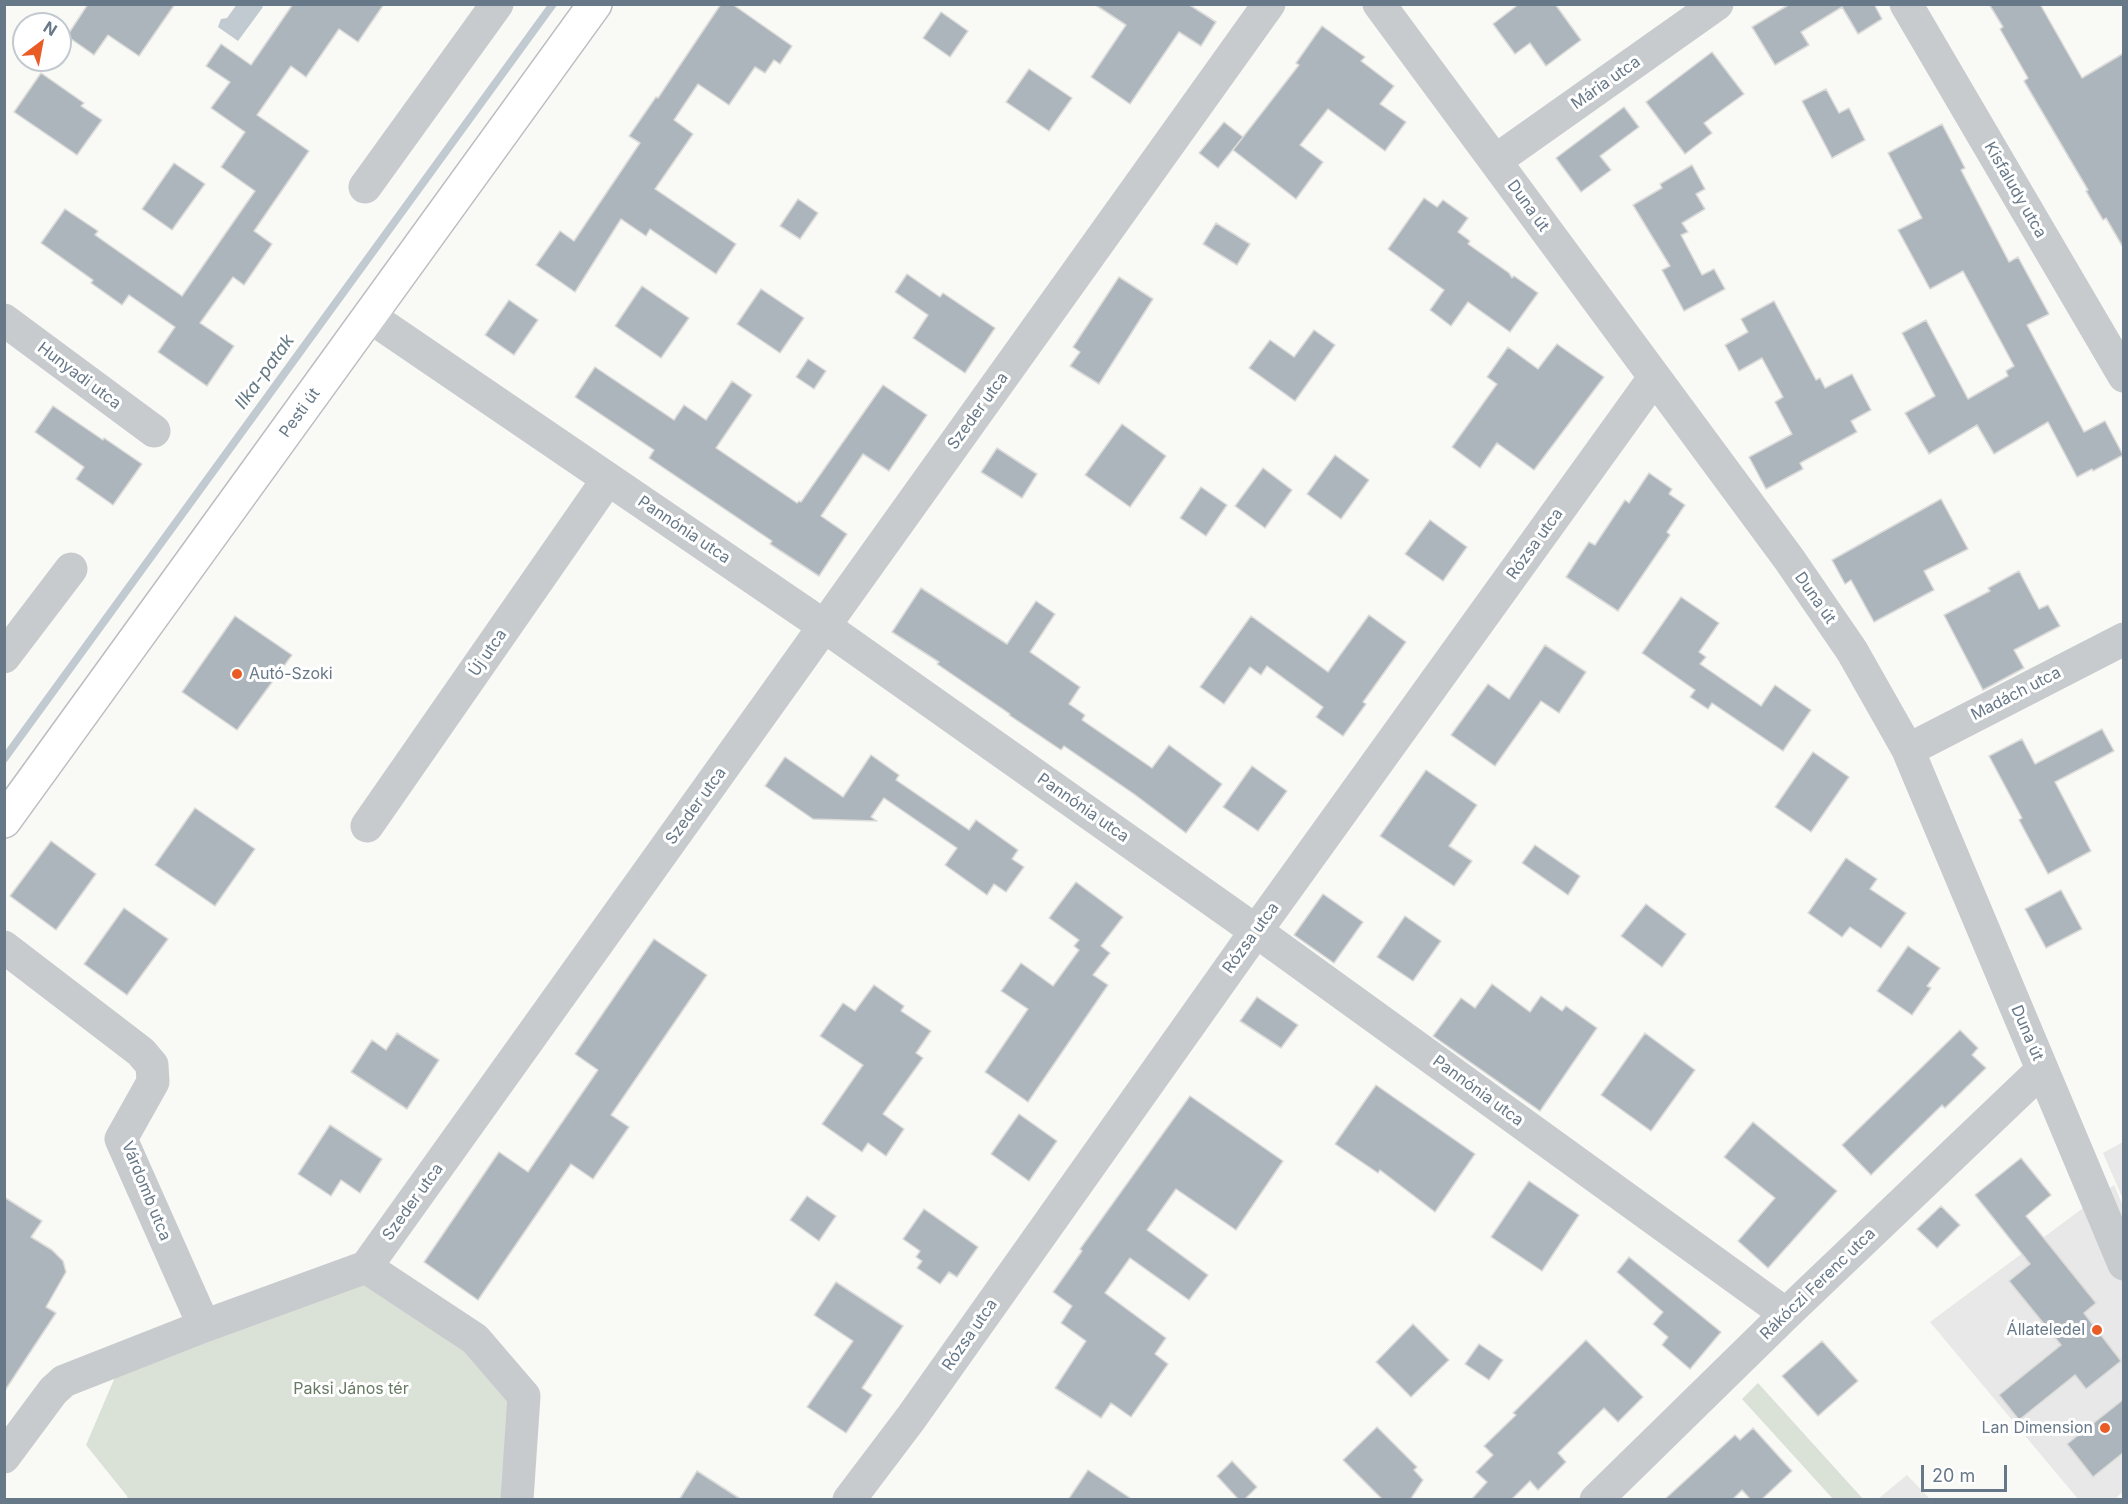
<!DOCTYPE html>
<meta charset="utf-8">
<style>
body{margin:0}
#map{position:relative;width:2128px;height:1504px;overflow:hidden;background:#f9f9f6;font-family:Inter,sans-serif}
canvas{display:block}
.frame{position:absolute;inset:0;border:6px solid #677888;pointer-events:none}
.north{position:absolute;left:12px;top:12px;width:60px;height:60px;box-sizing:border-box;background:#fff;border:2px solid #c2c9cf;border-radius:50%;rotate:32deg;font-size:16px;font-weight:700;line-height:24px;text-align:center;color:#677888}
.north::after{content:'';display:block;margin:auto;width:21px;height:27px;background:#e95c26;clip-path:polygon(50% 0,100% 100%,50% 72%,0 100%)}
.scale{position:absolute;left:1921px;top:1465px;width:86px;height:27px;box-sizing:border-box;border:3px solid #677888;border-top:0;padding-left:8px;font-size:18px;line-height:21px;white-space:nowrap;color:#677888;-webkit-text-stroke:4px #fff;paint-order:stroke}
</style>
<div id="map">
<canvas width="2128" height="1504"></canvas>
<div class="frame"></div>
<div class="north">N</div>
<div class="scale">20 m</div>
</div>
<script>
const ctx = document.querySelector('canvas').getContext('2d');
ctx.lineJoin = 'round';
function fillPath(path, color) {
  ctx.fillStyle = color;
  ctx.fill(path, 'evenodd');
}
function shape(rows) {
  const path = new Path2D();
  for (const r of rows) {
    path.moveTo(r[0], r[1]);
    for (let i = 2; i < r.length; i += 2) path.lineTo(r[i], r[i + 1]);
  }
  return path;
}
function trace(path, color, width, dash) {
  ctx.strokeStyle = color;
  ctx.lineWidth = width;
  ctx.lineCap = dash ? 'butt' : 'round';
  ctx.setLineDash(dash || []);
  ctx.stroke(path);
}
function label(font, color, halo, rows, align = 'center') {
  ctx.font = font + ' Inter,sans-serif';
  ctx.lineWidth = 6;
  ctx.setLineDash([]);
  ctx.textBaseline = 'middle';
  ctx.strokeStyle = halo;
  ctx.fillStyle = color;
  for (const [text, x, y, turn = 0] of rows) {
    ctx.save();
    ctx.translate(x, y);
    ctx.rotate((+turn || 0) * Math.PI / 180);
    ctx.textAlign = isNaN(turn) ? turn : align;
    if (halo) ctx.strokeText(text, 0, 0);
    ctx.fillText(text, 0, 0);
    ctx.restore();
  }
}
fillPath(shape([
 [2123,1142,2123,1199,2103,1153],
 [2114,1185,2124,1208,2123,1491,2115,1499,2078,1499,1930,1322],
 [1907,1475,1930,1499,1878,1499]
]), '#e7e8e7');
fillPath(shape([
 [366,1267,524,1396,517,1499,128,1499,127,1496,86,1445,124,1356],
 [1758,1383,1863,1499,1833,1499,1742,1399]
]), '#dae1d7');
fillPath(shape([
 [237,4,260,5,263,7,238,41,218,27,221,19,227,18]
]), '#c1cad0');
trace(shape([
 [4,759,553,4]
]), '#c1cad0', 8);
const building = shape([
 [88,4,175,4,139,56,108,35,94,55,67,36,88,4],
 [293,4,384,4,358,42,339,29,306,77,291,66,257,115,309,151,254,231,272,244,244,285,233,277,200,323,234,346,207,386,158,352,175,327,129,295,122,305,91,283,93,280,41,243,65,209,98,231,95,235,182,296,255,191,221,167,245,132,211,108,230,82,206,66,221,44,251,65,293,4],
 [721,4,732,4,792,46,780,64,774,60,765,73,755,67,729,105,698,84,674,120,693,134,655,189,736,244,716,274,650,229,646,236,621,219,575,292,536,265,560,231,574,241,640,143,629,136,656,97,658,98,721,4],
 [1094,4,1188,4,1216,22,1201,46,1179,32,1130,104,1091,77,1126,25,1094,4],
 [1519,4,1555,4,1581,40,1546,66,1530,43,1515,54,1493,24,1519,4],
 [1790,4,1874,4,1882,19,1858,34,1842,7,1801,32,1809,45,1775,65,1752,27,1790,4],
 [1989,4,2040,4,2082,78,2124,53,2124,249,2106,218,2103,220,2086,191,2088,190,2024,81,2028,78,2000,29,2003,27,1989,4],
 [941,12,968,31,950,57,923,38,941,12],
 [1322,26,1365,57,1361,61,1394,86,1380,104,1406,122,1385,151,1328,109,1300,145,1323,162,1296,199,1233,150,1299,65,1296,63,1322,26],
 [1712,52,1744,94,1704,123,1712,133,1685,154,1646,102,1712,52],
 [1029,69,1072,98,1049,131,1006,102,1029,69],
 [41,73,84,103,81,106,102,120,77,155,14,112,41,73],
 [1826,89,1839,113,1849,108,1865,140,1832,158,1802,101,1826,89],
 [1624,107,1639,127,1600,156,1611,170,1581,192,1556,158,1624,107],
 [1224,122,1243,137,1218,168,1199,153,1224,122],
 [1942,124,1965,168,1961,170,2009,262,2018,257,2049,314,2027,325,2084,432,2105,421,2123,455,2093,471,2092,469,2077,477,2048,422,1994,454,1977,425,1929,454,1905,413,1935,396,1902,333,1926,320,1968,399,2008,376,2006,371,2014,366,1963,271,1930,289,1898,230,1922,218,1888,153,1942,124],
 [174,163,205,184,172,230,142,209,174,163],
 [1692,165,1705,189,1696,194,1705,209,1682,223,1688,232,1681,235,1702,275,1714,269,1725,289,1684,311,1662,270,1670,266,1633,205,1662,188,1660,184,1692,165],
 [1424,198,1437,207,1443,200,1468,218,1458,232,1470,241,1468,244,1509,273,1512,278,1514,276,1538,293,1510,332,1468,302,1451,326,1430,310,1444,290,1388,249,1424,198],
 [798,199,818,213,800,239,780,226,798,199],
 [1216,223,1250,244,1237,265,1203,244,1216,223],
 [907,274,940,297,943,293,995,328,965,373,913,338,928,315,895,292,907,274],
 [1119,277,1153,299,1099,384,1070,366,1080,352,1073,347,1119,277],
 [642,286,689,318,661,358,615,326,642,286],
 [761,289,804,318,780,353,737,324,761,289],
 [509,300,538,320,514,355,485,335,509,300],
 [1774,301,1816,380,1820,378,1825,388,1852,374,1871,410,1851,421,1857,432,1800,463,1803,469,1766,489,1749,457,1792,434,1775,402,1783,397,1762,358,1739,371,1725,345,1748,332,1741,319,1774,301],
 [1314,330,1335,345,1295,401,1249,368,1270,340,1294,357,1314,330],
 [1557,344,1604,377,1534,470,1497,443,1480,468,1452,447,1497,384,1487,377,1508,347,1538,369,1557,344],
 [808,359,826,371,814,389,796,377,808,359],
 [595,367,674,420,684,405,706,420,732,381,752,395,716,448,797,503,799,501,801,502,883,385,927,415,889,471,863,454,821,516,847,534,819,576,770,544,772,541,649,458,654,450,575,397,595,367],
 [53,406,103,440,104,438,142,464,113,505,76,479,84,467,35,432,53,406],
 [1122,424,1166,456,1130,507,1085,475,1122,424],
 [997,448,1037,474,1022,498,981,472,997,448],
 [1335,455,1369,480,1341,519,1307,494,1335,455],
 [1263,468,1292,490,1265,528,1235,506,1263,468],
 [1649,473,1672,489,1669,494,1685,505,1667,532,1670,535,1618,611,1566,577,1589,542,1595,545,1625,500,1629,503,1649,473],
 [1201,487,1227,505,1206,536,1180,518,1201,487],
 [1941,499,1968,549,1924,571,1934,590,1874,622,1851,580,1845,584,1832,560,1941,499],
 [1430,520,1467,547,1443,581,1405,554,1430,520],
 [2019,571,2039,609,2048,605,2060,626,2014,650,2024,668,1983,690,1944,615,1990,591,1988,588,2019,571],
 [921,588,1007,644,1036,601,1055,614,1030,652,1080,687,1069,704,1085,715,1082,720,1152,768,1169,745,1222,784,1186,833,1134,794,1064,746,1061,750,1009,715,1010,714,937,664,939,662,892,632,921,588],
 [1681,597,1719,623,1699,652,1706,657,1700,664,1761,706,1775,685,1811,710,1783,751,1712,703,1708,709,1690,697,1695,690,1642,653,1681,597],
 [1369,615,1406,642,1363,702,1366,704,1343,736,1316,717,1323,707,1267,666,1261,675,1250,667,1224,704,1200,687,1251,616,1328,672,1369,615],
 [235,616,292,655,237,730,182,692,235,616],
 [1545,645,1586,672,1559,713,1541,701,1495,766,1451,735,1488,684,1509,699,1545,645],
 [2102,729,2114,751,2055,782,2091,851,2048,874,2019,820,2022,818,1989,756,2022,739,2035,764,2102,729],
 [1813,752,1849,777,1811,832,1775,807,1813,752],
 [871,755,899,775,896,780,969,830,976,820,1018,850,1012,859,1024,867,1006,892,994,884,987,895,945,865,957,848,884,798,871,817,877,821,813,819,765,786,785,757,843,797,871,755],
 [1252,766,1287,791,1258,831,1223,807,1252,766],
 [1426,770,1477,805,1449,846,1472,861,1454,886,1380,836,1426,770],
 [195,808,255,849,215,906,155,865,195,808],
 [51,841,96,874,56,930,10,896,51,841],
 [1535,845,1580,876,1568,895,1522,863,1535,845],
 [1846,858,1877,879,1870,889,1906,913,1881,948,1850,927,1842,937,1808,913,1846,858],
 [1076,882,1123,917,1101,946,1110,953,1093,975,1108,985,1028,1102,985,1072,1028,1009,1001,991,1021,963,1053,986,1079,950,1074,946,1079,940,1049,918,1076,882],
 [2061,890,2082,929,2046,948,2025,909,2061,890],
 [1323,894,1363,922,1334,963,1294,935,1323,894],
 [1646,904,1686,934,1662,967,1621,936,1646,904],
 [124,908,168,939,127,995,84,964,124,908],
 [1405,916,1441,941,1413,981,1377,957,1405,916],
 [654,939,707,975,611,1115,629,1127,593,1179,571,1164,478,1300,424,1262,499,1152,528,1172,598,1070,575,1054,654,939],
 [1908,946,1940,968,1927,986,1931,988,1912,1015,1877,991,1908,946],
 [1492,984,1530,1012,1541,996,1562,1011,1566,1006,1597,1028,1540,1111,1433,1036,1461,998,1475,1008,1492,984],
 [874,985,904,1006,901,1011,931,1031,916,1053,923,1058,883,1114,904,1129,886,1156,868,1143,862,1152,822,1124,863,1065,820,1036,843,1003,855,1011,874,985],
 [1257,997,1298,1025,1281,1048,1240,1021,1257,997],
 [1960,1030,1978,1048,1972,1055,1986,1068,1945,1108,1942,1105,1871,1175,1842,1145,1960,1030],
 [397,1033,439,1060,407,1109,351,1072,372,1040,386,1050,397,1033],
 [1645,1033,1695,1070,1651,1131,1601,1095,1645,1033],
 [1376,1085,1475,1154,1435,1212,1380,1170,1378,1173,1335,1144,1376,1085],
 [1190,1096,1283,1161,1236,1230,1176,1189,1147,1230,1208,1275,1189,1300,1130,1258,1105,1293,1166,1338,1155,1354,1168,1364,1131,1417,1111,1403,1101,1418,1055,1388,1086,1341,1061,1323,1072,1306,1053,1292,1082,1251,1080,1249,1190,1096],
 [1019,1114,1057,1141,1029,1181,991,1154,1019,1114],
 [1753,1122,1837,1191,1768,1268,1738,1241,1775,1198,1724,1157,1753,1122],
 [330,1125,382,1159,360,1193,341,1180,331,1196,298,1174,330,1125],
 [2021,1158,2051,1195,2026,1216,2096,1303,2084,1313,2121,1361,2086,1389,2075,1375,2019,1420,1999,1395,2061,1345,2009,1281,2030,1264,1975,1195,2021,1158],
 [1529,1181,1579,1215,1542,1271,1491,1237,1529,1181],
 [807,1196,836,1216,819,1241,790,1220,807,1196],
 [4,1197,42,1221,31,1237,52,1250,63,1261,66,1272,46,1307,56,1313,4,1392,4,1197],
 [1941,1206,1960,1225,1937,1248,1917,1229,1941,1206],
 [924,1209,978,1247,957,1277,949,1272,940,1284,917,1268,922,1261,916,1257,920,1251,903,1239,924,1209],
 [1629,1257,1721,1332,1690,1369,1662,1345,1668,1337,1653,1324,1663,1312,1617,1272,1629,1257],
 [836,1282,903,1326,862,1388,872,1395,846,1433,807,1407,853,1341,814,1315,836,1282],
 [1413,1324,1449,1360,1411,1397,1376,1362,1413,1324],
 [1586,1340,1643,1397,1618,1422,1604,1408,1558,1453,1566,1462,1538,1490,1530,1481,1511,1500,1471,1500,1487,1482,1476,1472,1493,1455,1484,1446,1516,1415,1513,1413,1586,1340],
 [1822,1341,1858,1381,1818,1416,1782,1376,1822,1341],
 [1479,1344,1503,1360,1489,1380,1465,1364,1479,1344],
 [2124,1399,2124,1452,2093,1477,2067,1444,2124,1399],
 [1377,1427,1417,1467,1414,1470,1423,1480,1410,1500,1383,1500,1343,1460,1377,1427],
 [1753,1428,1792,1471,1761,1500,1751,1500,1742,1490,1732,1500,1664,1500,1735,1435,1740,1440,1753,1428],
 [1232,1461,1257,1487,1244,1500,1239,1500,1217,1476,1232,1461],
 [1088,1470,1133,1500,1068,1500,1088,1470],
 [697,1471,742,1500,679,1500,697,1471]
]);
fillPath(building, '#adb5bc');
trace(building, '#dbdbd9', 1.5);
const major = shape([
 [4,821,595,4]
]);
trace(major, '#babec2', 36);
trace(shape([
 [1379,4,1789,559,1852,651,1908,750,2124,1264],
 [1906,4,2124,376],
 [1495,161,1717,4],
 [365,187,497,4],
 [369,316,824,626,1256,931,1786,1314],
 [4,320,154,431],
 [4,657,71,569],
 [1908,750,2124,639],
 [367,826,608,479],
 [4,947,141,1052,152,1065,153,1082,121,1139,204,1326],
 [366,1267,475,1339,524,1396,517,1500],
 [4,1457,53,1391,64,1381,204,1326,366,1267,1269,4],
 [849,1500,911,1418,1256,931,1654,378],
 [1596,1500,1786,1314,2042,1070]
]), '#c7cbce', 33);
trace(major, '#fff', 33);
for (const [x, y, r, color] of [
 [237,674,6,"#e95c26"],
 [2097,1330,6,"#e95c26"],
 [2105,1428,6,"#e95c26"]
]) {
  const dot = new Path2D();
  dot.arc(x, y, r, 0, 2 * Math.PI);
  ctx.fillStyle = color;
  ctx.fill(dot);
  trace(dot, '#fff', 2);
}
label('16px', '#677888', '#fff', [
 ["Mária utca",1606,83,-35],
 ["Kisfaludy utca",2015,190,60],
 ["Duna út",1528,206,54],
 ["Hunyadi utca",79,376,37],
 ["Szeder utca",978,411,-54],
 ["Pesti út",300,413,-54],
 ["Pannónia utca",684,530,34],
 ["Rózsa utca",1535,544,-54],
 ["Duna út",1815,598,55],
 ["Új utca",488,653,-55],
 ["Madách utca",2016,694,-27],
 ["Szeder utca",696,806,-54],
 ["Pannónia utca",1083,808,35],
 ["Rózsa utca",1251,938,-54],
 ["Duna út",2027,1033,67],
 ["Pannónia utca",1478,1091,36],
 ["Várdomb utca",146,1191,68],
 ["Szeder utca",413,1202,-54],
 ["Rákóczi Ferenc utca",1818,1284,-44],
 ["Rózsa utca",970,1335,-55]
]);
label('16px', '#677888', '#fff', [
 ["Autó-Szoki",249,674,"left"],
 ["Állateledel",2085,1330],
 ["Lan Dimension",2093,1428]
], 'right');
label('16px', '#667a62', '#fff', [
 ["Paksi János tér",351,1389]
]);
label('italic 18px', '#637983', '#fff', [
 ["Ilka-patak",265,372,-54]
]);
</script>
